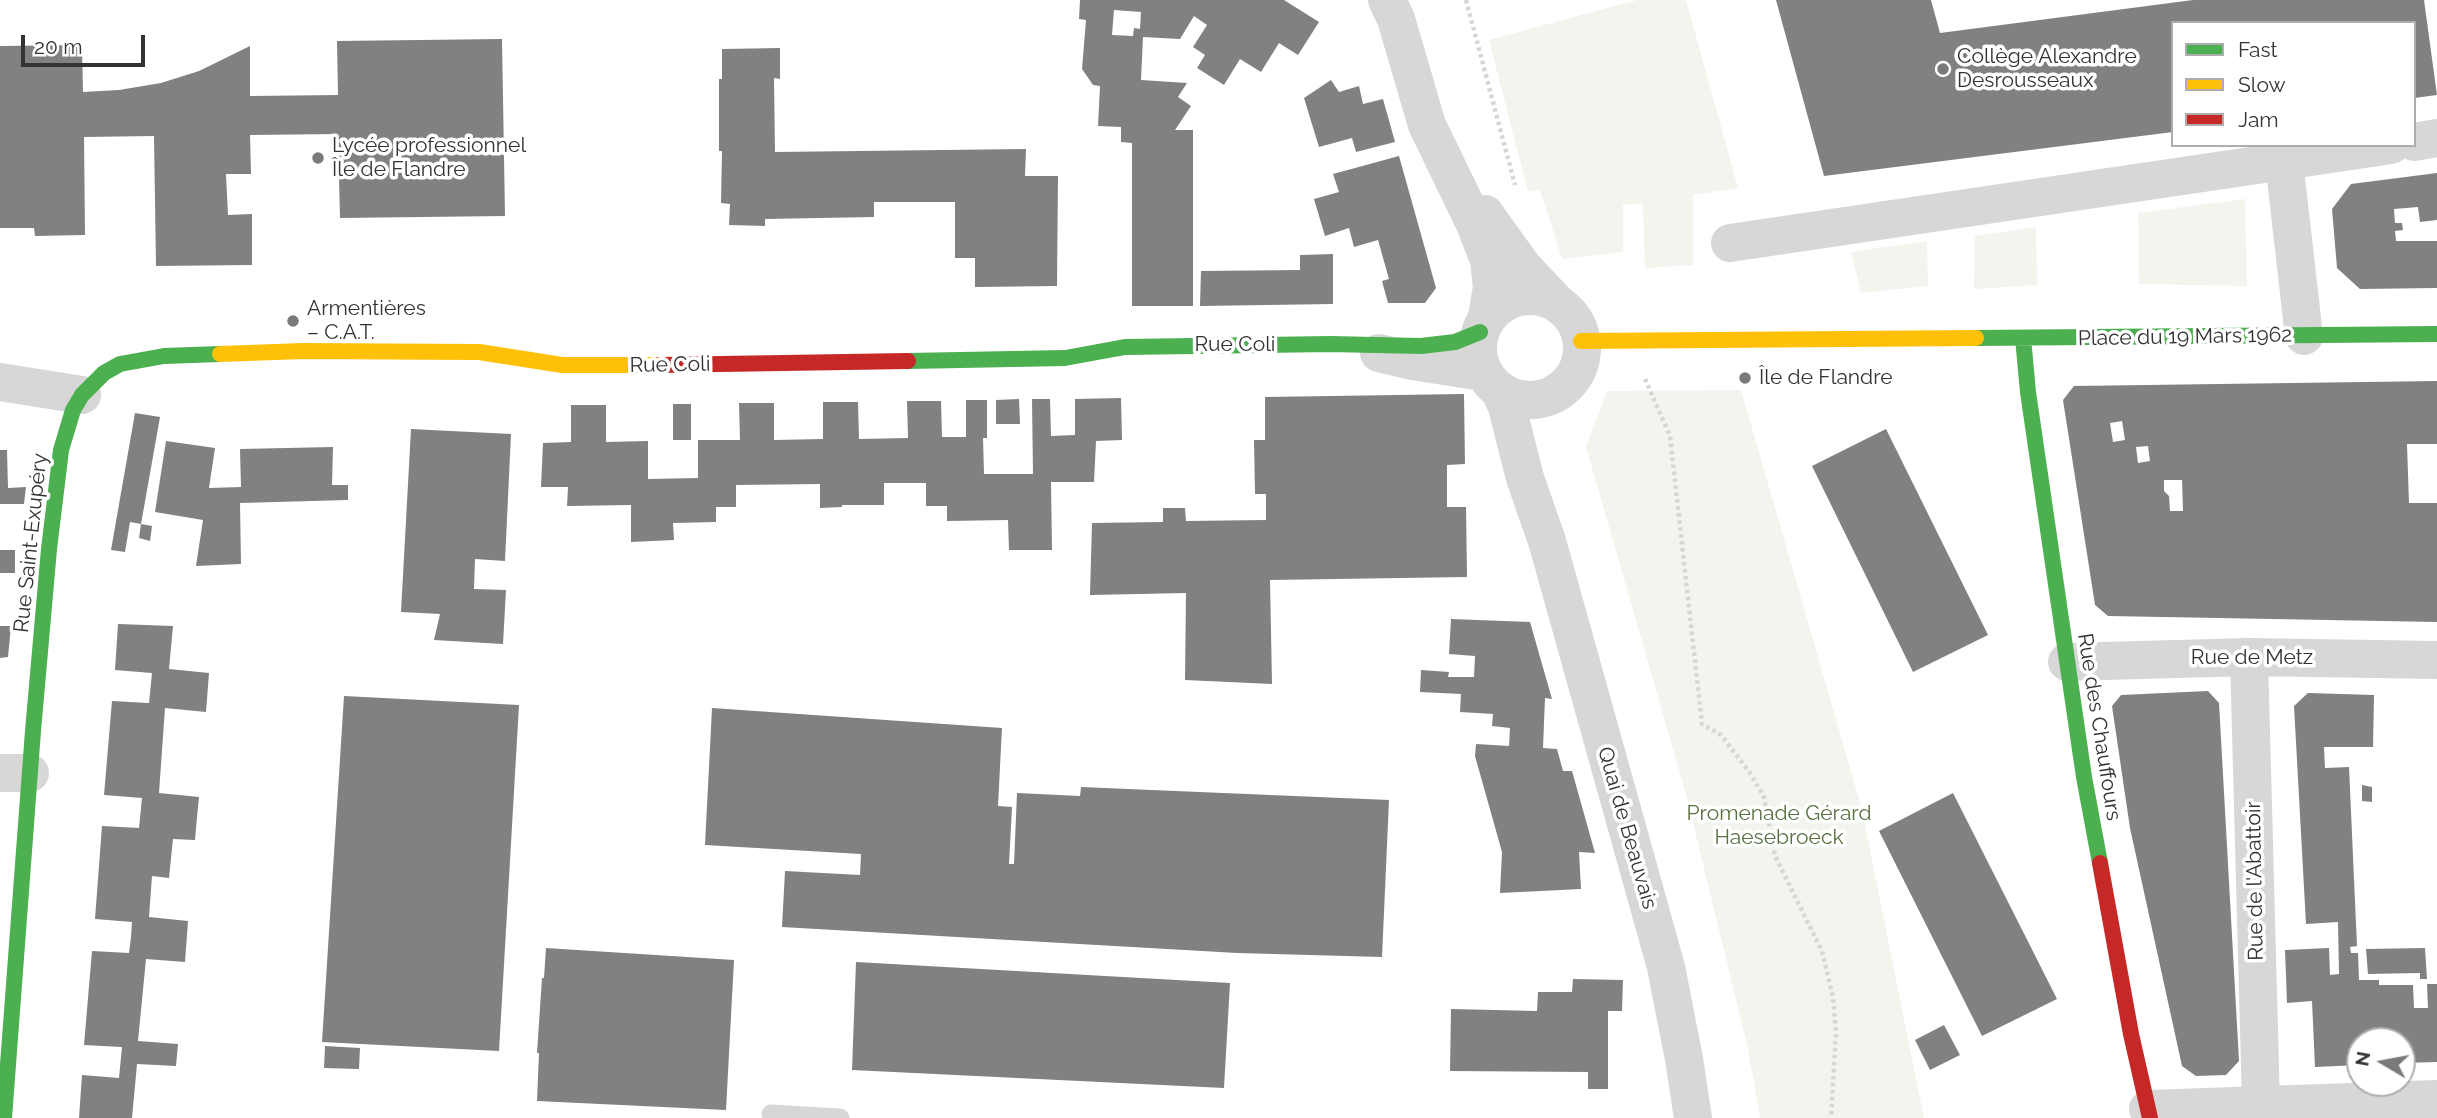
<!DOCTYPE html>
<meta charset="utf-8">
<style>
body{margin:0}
#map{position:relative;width:2437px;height:1118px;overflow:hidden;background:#fff;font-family:Raleway,sans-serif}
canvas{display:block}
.legend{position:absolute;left:2171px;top:21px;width:245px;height:126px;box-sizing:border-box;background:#fff;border:2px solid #adadad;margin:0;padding:9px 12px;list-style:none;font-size:21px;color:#333}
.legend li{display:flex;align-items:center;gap:14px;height:35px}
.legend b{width:35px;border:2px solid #adadad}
.north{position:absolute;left:2346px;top:1027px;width:70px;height:70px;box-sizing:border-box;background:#fff;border:2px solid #adadad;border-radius:50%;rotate:280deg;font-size:19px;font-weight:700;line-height:28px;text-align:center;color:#333}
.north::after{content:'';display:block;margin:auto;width:24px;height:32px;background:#7a7a7a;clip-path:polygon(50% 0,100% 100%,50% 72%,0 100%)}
.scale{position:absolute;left:21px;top:35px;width:124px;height:32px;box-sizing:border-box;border:4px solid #333;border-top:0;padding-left:9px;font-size:21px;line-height:24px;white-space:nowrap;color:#333;-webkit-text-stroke:5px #fff;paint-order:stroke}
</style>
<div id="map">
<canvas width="2437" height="1118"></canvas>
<ul class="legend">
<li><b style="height:9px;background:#4caf50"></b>Fast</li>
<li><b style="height:9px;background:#ffc107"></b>Slow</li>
<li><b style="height:9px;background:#c62828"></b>Jam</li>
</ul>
<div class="north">N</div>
<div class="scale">20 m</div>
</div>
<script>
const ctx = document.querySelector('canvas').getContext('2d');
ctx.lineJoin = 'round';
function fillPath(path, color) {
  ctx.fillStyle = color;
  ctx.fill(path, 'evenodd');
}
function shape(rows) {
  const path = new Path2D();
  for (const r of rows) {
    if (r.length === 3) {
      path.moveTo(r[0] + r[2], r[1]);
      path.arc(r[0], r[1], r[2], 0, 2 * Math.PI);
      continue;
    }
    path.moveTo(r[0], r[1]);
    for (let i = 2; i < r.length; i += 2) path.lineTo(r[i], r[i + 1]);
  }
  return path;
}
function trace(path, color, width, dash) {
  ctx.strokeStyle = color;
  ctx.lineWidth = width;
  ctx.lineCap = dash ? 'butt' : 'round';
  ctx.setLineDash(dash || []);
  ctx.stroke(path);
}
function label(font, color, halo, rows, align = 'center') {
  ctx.font = font + ' Raleway,sans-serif';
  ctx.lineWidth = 7;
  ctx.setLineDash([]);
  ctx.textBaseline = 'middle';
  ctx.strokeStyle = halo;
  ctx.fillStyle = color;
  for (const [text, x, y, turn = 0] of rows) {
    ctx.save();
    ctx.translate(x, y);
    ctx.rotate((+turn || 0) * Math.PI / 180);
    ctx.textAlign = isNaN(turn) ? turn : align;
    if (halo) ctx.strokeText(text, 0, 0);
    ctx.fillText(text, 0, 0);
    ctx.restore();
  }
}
fillPath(shape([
 [1637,0,1686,0,1738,188,1693,195,1693,265,1645,268,1643,203,1623,205,1623,252,1562,259,1540,190,1528,192,1489,40],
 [2245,199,2247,286,2139,284,2138,213],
 [2036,227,2037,285,1974,289,1975,236],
 [1927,241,1928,286,1861,293,1851,252],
 [1741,390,1861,806,1924,1118,1760,1118,1748,1049,1686,794,1586,447,1607,391]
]), '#f1f5ed');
fillPath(shape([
 [1080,0,1284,0,1319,22,1298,55,1279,43,1261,72,1240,59,1224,85,1197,68,1205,55,1193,47,1207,25,1194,16,1180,39,1143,37,1141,80,1187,83,1178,97,1191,106,1175,130,1193,130,1193,306,1132,306,1132,143,1121,142,1121,127,1098,126,1100,86,1093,85,1082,69,1086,20,1079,19],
 [1114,10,1141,12,1140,29,1134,28,1133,36,1112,35],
 [1776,0,1931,0,1940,33,2193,0,2424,0,2437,95,2414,98,2414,23,2173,23,2173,132,1824,176],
 [502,39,505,216,340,218,338,134,250,135,251,174,226,174,228,215,252,214,252,265,156,266,154,136,84,137,85,235,35,236,34,228,0,228,0,46,82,45,83,92,119,90,161,83,199,71,250,46,250,96,338,95,337,41],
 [780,48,780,79,774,78,775,152,1026,149,1025,176,1058,176,1057,286,975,287,975,258,955,258,955,202,874,202,874,217,765,219,765,226,729,225,730,204,721,203,722,151,719,151,719,79,722,79,722,49],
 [1331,80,1339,92,1359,86,1363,104,1383,99,1395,142,1356,152,1352,138,1319,147,1304,98],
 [1399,156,1436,288,1425,303,1388,303,1382,281,1389,279,1378,240,1354,247,1349,228,1325,236,1314,199,1339,192,1333,174],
 [2437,173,2437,220,2420,222,2418,207,2394,209,2395,223,2402,223,2403,230,2395,231,2396,241,2437,241,2437,288,2360,289,2337,268,2332,209,2351,184],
 [1333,254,1333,304,1200,306,1201,271,1300,270,1300,255],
 [2437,381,2437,444,2407,444,2409,503,2437,503,2437,622,2108,616,2095,605,2063,400,2074,386],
 [2122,421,2125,440,2113,442,2110,423],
 [2148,446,2150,461,2138,463,2136,447],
 [2164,480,2182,480,2183,511,2170,511,2169,496,2164,491],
 [1464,394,1465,464,1447,465,1447,507,1466,507,1467,577,1270,580,1272,684,1185,680,1186,593,1090,595,1092,523,1163,522,1163,508,1185,508,1186,521,1266,520,1266,494,1255,494,1254,440,1265,440,1265,397],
 [1121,398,1122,440,1096,441,1094,482,1051,482,1052,550,1009,550,1008,520,947,521,947,506,926,506,926,483,884,483,884,505,842,505,842,507,820,508,820,484,736,485,736,507,716,507,716,522,673,523,674,540,631,542,631,505,567,506,568,487,541,487,543,443,571,442,571,405,606,405,606,442,648,441,648,479,698,478,698,440,740,440,739,403,774,403,774,440,823,439,823,402,858,402,859,439,908,438,907,401,941,401,942,437,966,437,966,400,987,400,987,438,983,438,984,474,1033,474,1032,399,1050,399,1051,436,1075,435,1075,399],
 [1019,399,1020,424,996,424,996,400],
 [673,404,691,404,691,440,673,440],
 [135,413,160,417,141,524,130,522,125,552,111,550],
 [411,429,511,434,505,561,475,559,474,589,506,590,503,644,434,640,440,614,401,612],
 [1886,429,1988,635,1913,672,1812,466],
 [166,441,215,448,209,488,241,487,240,449,333,447,332,485,348,485,348,500,240,503,241,564,196,566,203,520,155,512],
 [0,450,7,450,8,488,26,487,24,504,0,504],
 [141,524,152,526,150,541,139,538],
 [0,550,15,550,15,573,0,573],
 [1451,619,1530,622,1552,699,1545,698,1543,748,1557,749,1563,771,1572,771,1595,853,1579,852,1581,889,1500,893,1502,852,1475,756,1476,744,1509,746,1510,728,1492,726,1493,714,1460,712,1461,694,1420,692,1421,670,1449,672,1448,677,1474,677,1475,656,1449,654],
 [118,624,173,626,169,669,209,673,206,712,165,708,159,793,199,797,197,817,195,840,173,839,169,878,152,876,149,917,188,921,185,962,146,959,138,1041,178,1044,176,1066,137,1064,132,1118,79,1118,82,1075,119,1078,122,1047,84,1045,92,951,129,953,131,937,132,922,95,919,102,826,139,828,142,798,104,795,112,701,149,703,152,673,115,670],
 [0,626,11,626,8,657,0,658],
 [2208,691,2219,703,2239,1061,2226,1075,2196,1076,2182,1066,2130,828,2112,706,2121,695],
 [2308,693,2374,695,2373,747,2324,747,2325,768,2349,767,2357,946,2350,947,2351,953,2358,953,2359,980,2379,980,2379,985,2413,985,2414,1008,2428,1008,2427,984,2437,984,2437,1062,2402,1063,2402,1041,2360,1041,2360,1065,2315,1067,2312,1001,2287,1003,2285,950,2329,948,2330,975,2339,974,2338,922,2306,924,2294,706],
 [344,696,519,705,499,1051,322,1042],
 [712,708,1002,728,998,806,1012,807,1009,864,1014,864,1017,793,1080,796,1081,787,1389,800,1382,957,1237,953,782,927,785,871,860,875,861,854,705,845],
 [2362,785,2372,787,2372,802,2362,801],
 [1953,793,2057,999,1982,1036,1879,831],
 [546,948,734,960,726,1110,537,1101,539,1053,537,1053,542,978,544,978],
 [2425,948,2427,979,2420,979,2420,973,2368,974,2366,949],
 [856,962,1230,983,1224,1088,852,1070],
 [1573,979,1623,980,1622,1011,1608,1011,1608,1089,1588,1089,1588,1072,1450,1071,1451,1009,1537,1011,1538,992,1572,992],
 [1944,1025,1960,1055,1930,1070,1915,1040],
 [325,1046,360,1048,359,1069,324,1068]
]), '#818181');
trace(shape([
 [1466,0,1515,185],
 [1645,379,1670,436,1702,724,1721,735,1750,773,1764,797,1775,856,1822,951,1833,997,1836,1032,1831,1118]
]), '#d6d6d6', 4.5, [3.5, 3.5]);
trace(shape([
 [771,1114,840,1118]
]), '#d7d7d7', 19);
trace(shape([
 [1387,0,1396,19,1427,125,1475,224,1489,260,1492,287,1487,317],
 [2414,142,2437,138],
 [2284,161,2391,145],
 [1485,214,1523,267,1556,302],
 [1730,243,2284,161,2304,336],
 [1530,348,52],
 [1379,353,1412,361,1483,372],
 [0,382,82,395],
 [1500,391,1507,407,1525,478,1547,541,1666,967,1684,1059,1693,1118],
 [2249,657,2261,1105],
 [2067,662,2249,657,2437,660],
 [0,773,30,773],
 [2148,1109,2437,1099]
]), '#d7d7d7', 38);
trace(shape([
 [1976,338,2437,334],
 [2023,338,2028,392,2084,777,2100,863],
 [908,361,1065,358,1125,347,1330,344,1421,346,1455,342,1480,332],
 [4,1118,33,731,49,549,61,450,73,410,82,395,104,373,120,364,164,356,220,354]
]), '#4caf50', 16);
trace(shape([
 [1581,341,1976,338],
 [220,354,303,351,479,352,562,365,659,365]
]), '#ffc107', 16);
trace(shape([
 [659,365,908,361],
 [2100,863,2131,1034,2150,1118]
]), '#c62828', 16);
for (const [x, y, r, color] of [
 [1943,69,7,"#7a7a7a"],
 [318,158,7,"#7a7a7a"],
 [293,321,7,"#7a7a7a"],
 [1745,378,7,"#7a7a7a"]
]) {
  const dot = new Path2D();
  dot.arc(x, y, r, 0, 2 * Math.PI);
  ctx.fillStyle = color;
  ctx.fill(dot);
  trace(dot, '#fff', 2.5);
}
label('21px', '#333', '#fff', [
 ["Collège Alexandre",1957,57],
 ["Desrousseaux",1957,81],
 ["Lycée professionnel",332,146],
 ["Île de Flandre",332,170],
 ["Armentières",307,309],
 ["– C.A.T.",307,333],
 ["Île de Flandre",1759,378]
], 'left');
label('21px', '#333', '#fff', [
 ["Place du 19 Mars 1962",2185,337,-1],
 ["Rue Coli",1235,345],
 ["Rue Coli",670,365,-1],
 ["Rue Saint-Exupéry",31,543,-84],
 ["Rue de Metz",2252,658],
 ["Rue des Chauffours",2099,727,81],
 ["Quai de Beauvais",1627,828,74],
 ["Rue de l'Abattoir",2255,881,-91]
]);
label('21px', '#56703f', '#fff', [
 ["Promenade Gérard",1779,814],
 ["Haesebroeck",1779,838]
]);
</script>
